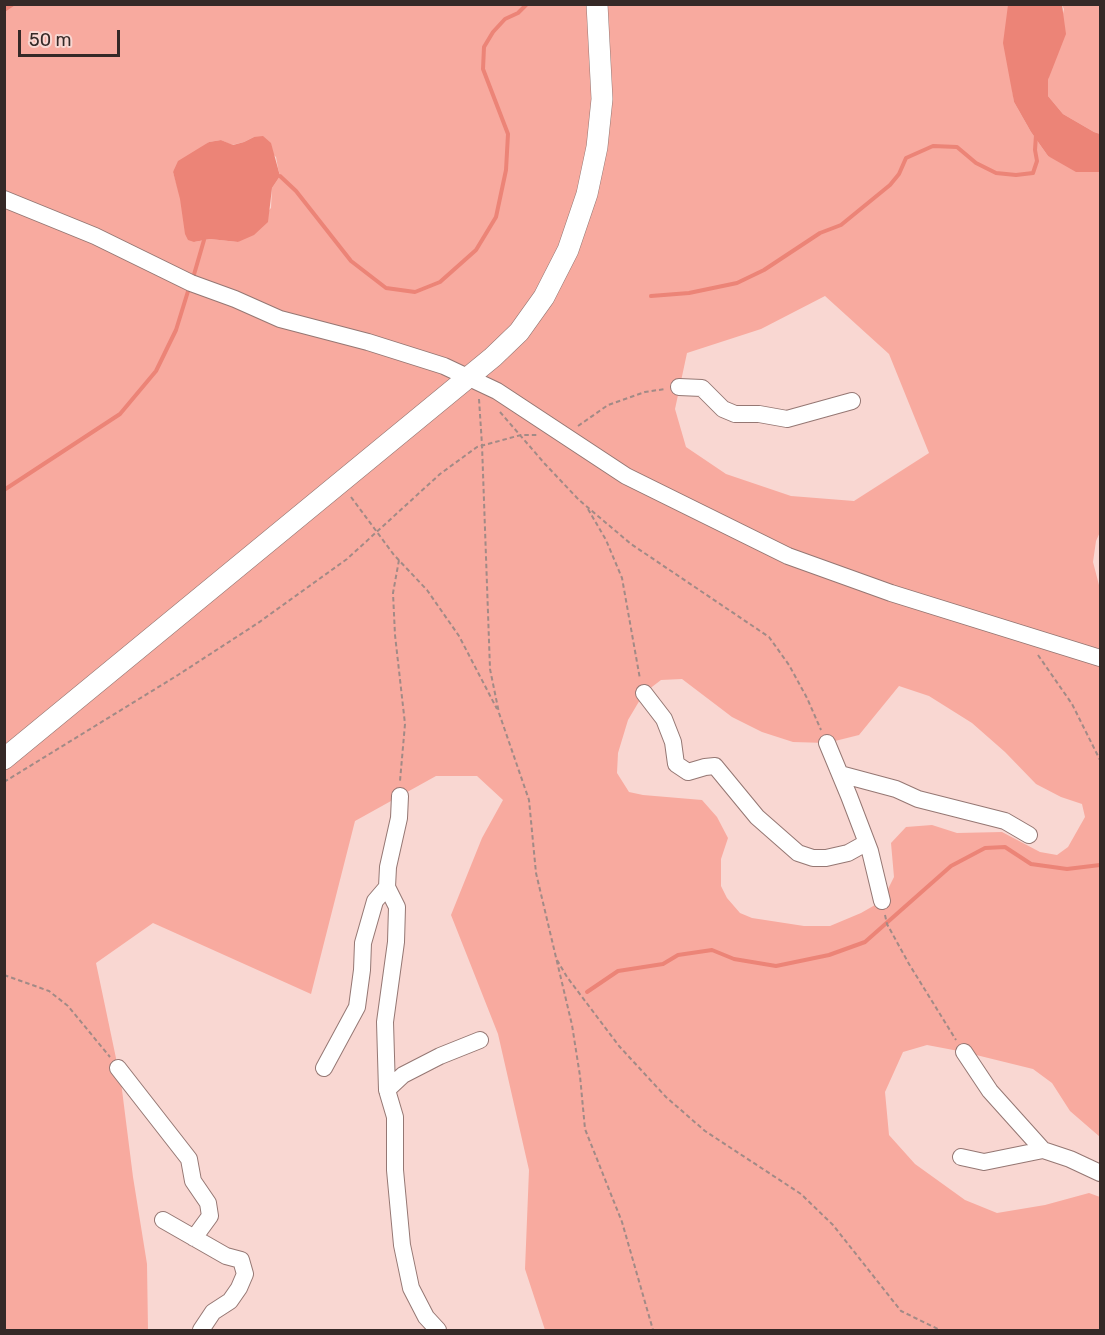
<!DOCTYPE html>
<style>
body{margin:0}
#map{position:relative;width:1105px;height:1335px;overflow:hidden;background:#f9d7d2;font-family:Rubik,sans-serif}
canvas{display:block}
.frame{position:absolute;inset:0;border:6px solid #352927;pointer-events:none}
.scale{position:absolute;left:18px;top:30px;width:102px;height:27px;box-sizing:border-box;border:3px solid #352927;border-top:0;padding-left:8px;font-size:18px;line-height:21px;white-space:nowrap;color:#352927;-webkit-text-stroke:4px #f9d7d2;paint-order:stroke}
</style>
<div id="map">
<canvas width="1105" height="1335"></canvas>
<div class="frame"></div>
<div class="scale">50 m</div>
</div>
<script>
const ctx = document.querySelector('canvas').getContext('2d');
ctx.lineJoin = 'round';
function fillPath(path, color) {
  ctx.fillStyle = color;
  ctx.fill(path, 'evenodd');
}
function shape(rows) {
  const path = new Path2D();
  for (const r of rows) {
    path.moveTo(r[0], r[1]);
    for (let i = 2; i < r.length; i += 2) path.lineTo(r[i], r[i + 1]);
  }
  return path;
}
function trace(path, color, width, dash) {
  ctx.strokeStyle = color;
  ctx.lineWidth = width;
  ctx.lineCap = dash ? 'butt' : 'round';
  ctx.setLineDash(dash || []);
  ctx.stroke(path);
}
fillPath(shape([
 [5,5,1008,5,1010,74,1014,102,1031,132,1048,156,1093,171,1100,172,1100,532,1096,541,1093,562,1100,589,1100,1137,1070,1111,1052,1083,1033,1069,964,1052,927,1045,903,1052,885,1092,889,1135,915,1164,965,1200,997,1213,1045,1205,1089,1193,1100,1197,1100,1330,545,1330,525,1269,529,1170,498,1034,451,915,482,838,503,800,477,776,436,776,355,821,311,994,153,923,96,963,121,1082,133,1177,147,1264,148,1330,5,1330],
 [254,137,276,157,278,168,280,176,272,188,271,208,238,242,210,239,194,242,173,172,209,142,221,140,232,145,244,142],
 [825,296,889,354,929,453,854,501,791,496,726,474,686,447,675,409,687,353,761,329],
 [682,679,732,717,762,732,793,742,827,743,859,735,899,686,929,696,972,723,1005,752,1036,784,1061,797,1082,804,1085,817,1068,847,1057,855,1040,852,1002,832,957,833,932,825,906,827,891,843,894,877,882,901,861,913,830,926,804,926,752,918,740,913,727,898,721,886,721,859,728,838,717,817,702,800,643,795,629,792,617,773,618,753,628,720,644,693,661,680],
 [1062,5,1100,5,1100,134,1094,132,1063,114,1048,96,1048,80,1064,9]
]), '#f8aa9f');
fillPath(shape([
 [1008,5,1062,5,1066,34,1048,80,1048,96,1063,114,1094,132,1100,134,1100,172,1076,172,1048,156,1031,132,1014,102,1003,43],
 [263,136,271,143,280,176,272,188,268,222,254,235,238,242,210,239,194,242,188,240,185,234,180,199,173,172,178,161,209,142,221,140,233,145,244,142,254,137]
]), '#ec8477');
trace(shape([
 [4,10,13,4],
 [280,176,296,191,351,261,386,288,415,292,440,282,476,250,496,217,506,170,508,134,483,69,484,47,493,32,505,19,518,13,527,4],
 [193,278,204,240],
 [651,296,689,293,737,283,764,270,820,233,841,225,890,185,899,174,906,158,933,146,957,147,976,163,996,173,1016,175,1033,173,1037,161,1035,150,1036,135],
 [4,490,120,414,156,371,176,330,189,288],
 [587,992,618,971,663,964,678,955,712,950,734,959,776,966,829,955,865,942,951,866,985,848,1005,847,1031,864,1067,869,1100,865]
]), '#ec8477', 4);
const minor = shape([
 [4,199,95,236,191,283,235,299,280,319,368,342,444,366,497,391,626,476,788,556,891,593,1100,658],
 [679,387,702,388,723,409,735,414,759,414,787,419,852,401],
 [644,693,664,719,673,742,676,764,688,772,705,767,715,766,757,817,798,853,813,858,826,858,848,853,866,843],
 [827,743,849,796,870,851,882,901],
 [840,774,896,789,918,799,1005,821,1029,835],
 [387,887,397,907,396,942,385,1022,387,1090,395,1117,395,1170,402,1245,411,1288,426,1317,438,1330],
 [964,1052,990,1091,1043,1150,1070,1159,1100,1173],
 [118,1068,189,1159,193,1181,208,1203,210,1216,194,1238],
 [324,1068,357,1007,362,970,363,943,375,901,387,887,388,867,399,818,400,796],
 [387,1090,403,1075,440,1056,480,1040],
 [961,1157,984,1162,1043,1150],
 [163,1220,226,1256,241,1260,245,1274,239,1288,230,1301,213,1312,201,1330]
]);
const major = shape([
 [4,759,493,357,519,332,544,297,568,250,587,194,597,147,602,99,597,4]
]);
trace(minor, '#957773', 18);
trace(major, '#957773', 22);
trace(shape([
 [479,399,482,445,490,669,499,713,529,800,536,873,572,1025,580,1076,585,1129,622,1222,653,1330],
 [500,412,545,464,579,500,631,544,769,637,789,665,807,698,821,730],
 [578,426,608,405,645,392,665,389],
 [351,497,394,555,427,590,459,636,497,709],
 [588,509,606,540,622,578,640,679],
 [399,560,393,593,395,635,405,724,400,781],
 [1038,655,1072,704,1100,760],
 [4,782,178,675,258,623,347,559,440,474,477,447,521,435,537,435],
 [885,915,887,924,909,964,956,1040],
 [557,960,567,977,619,1046,666,1097,705,1131,801,1194,833,1225,901,1311,940,1330],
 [4,975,49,991,68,1006,110,1057]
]), '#a28a86', 2, [4.5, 3]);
trace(minor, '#fff', 16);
trace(major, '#fff', 21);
</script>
